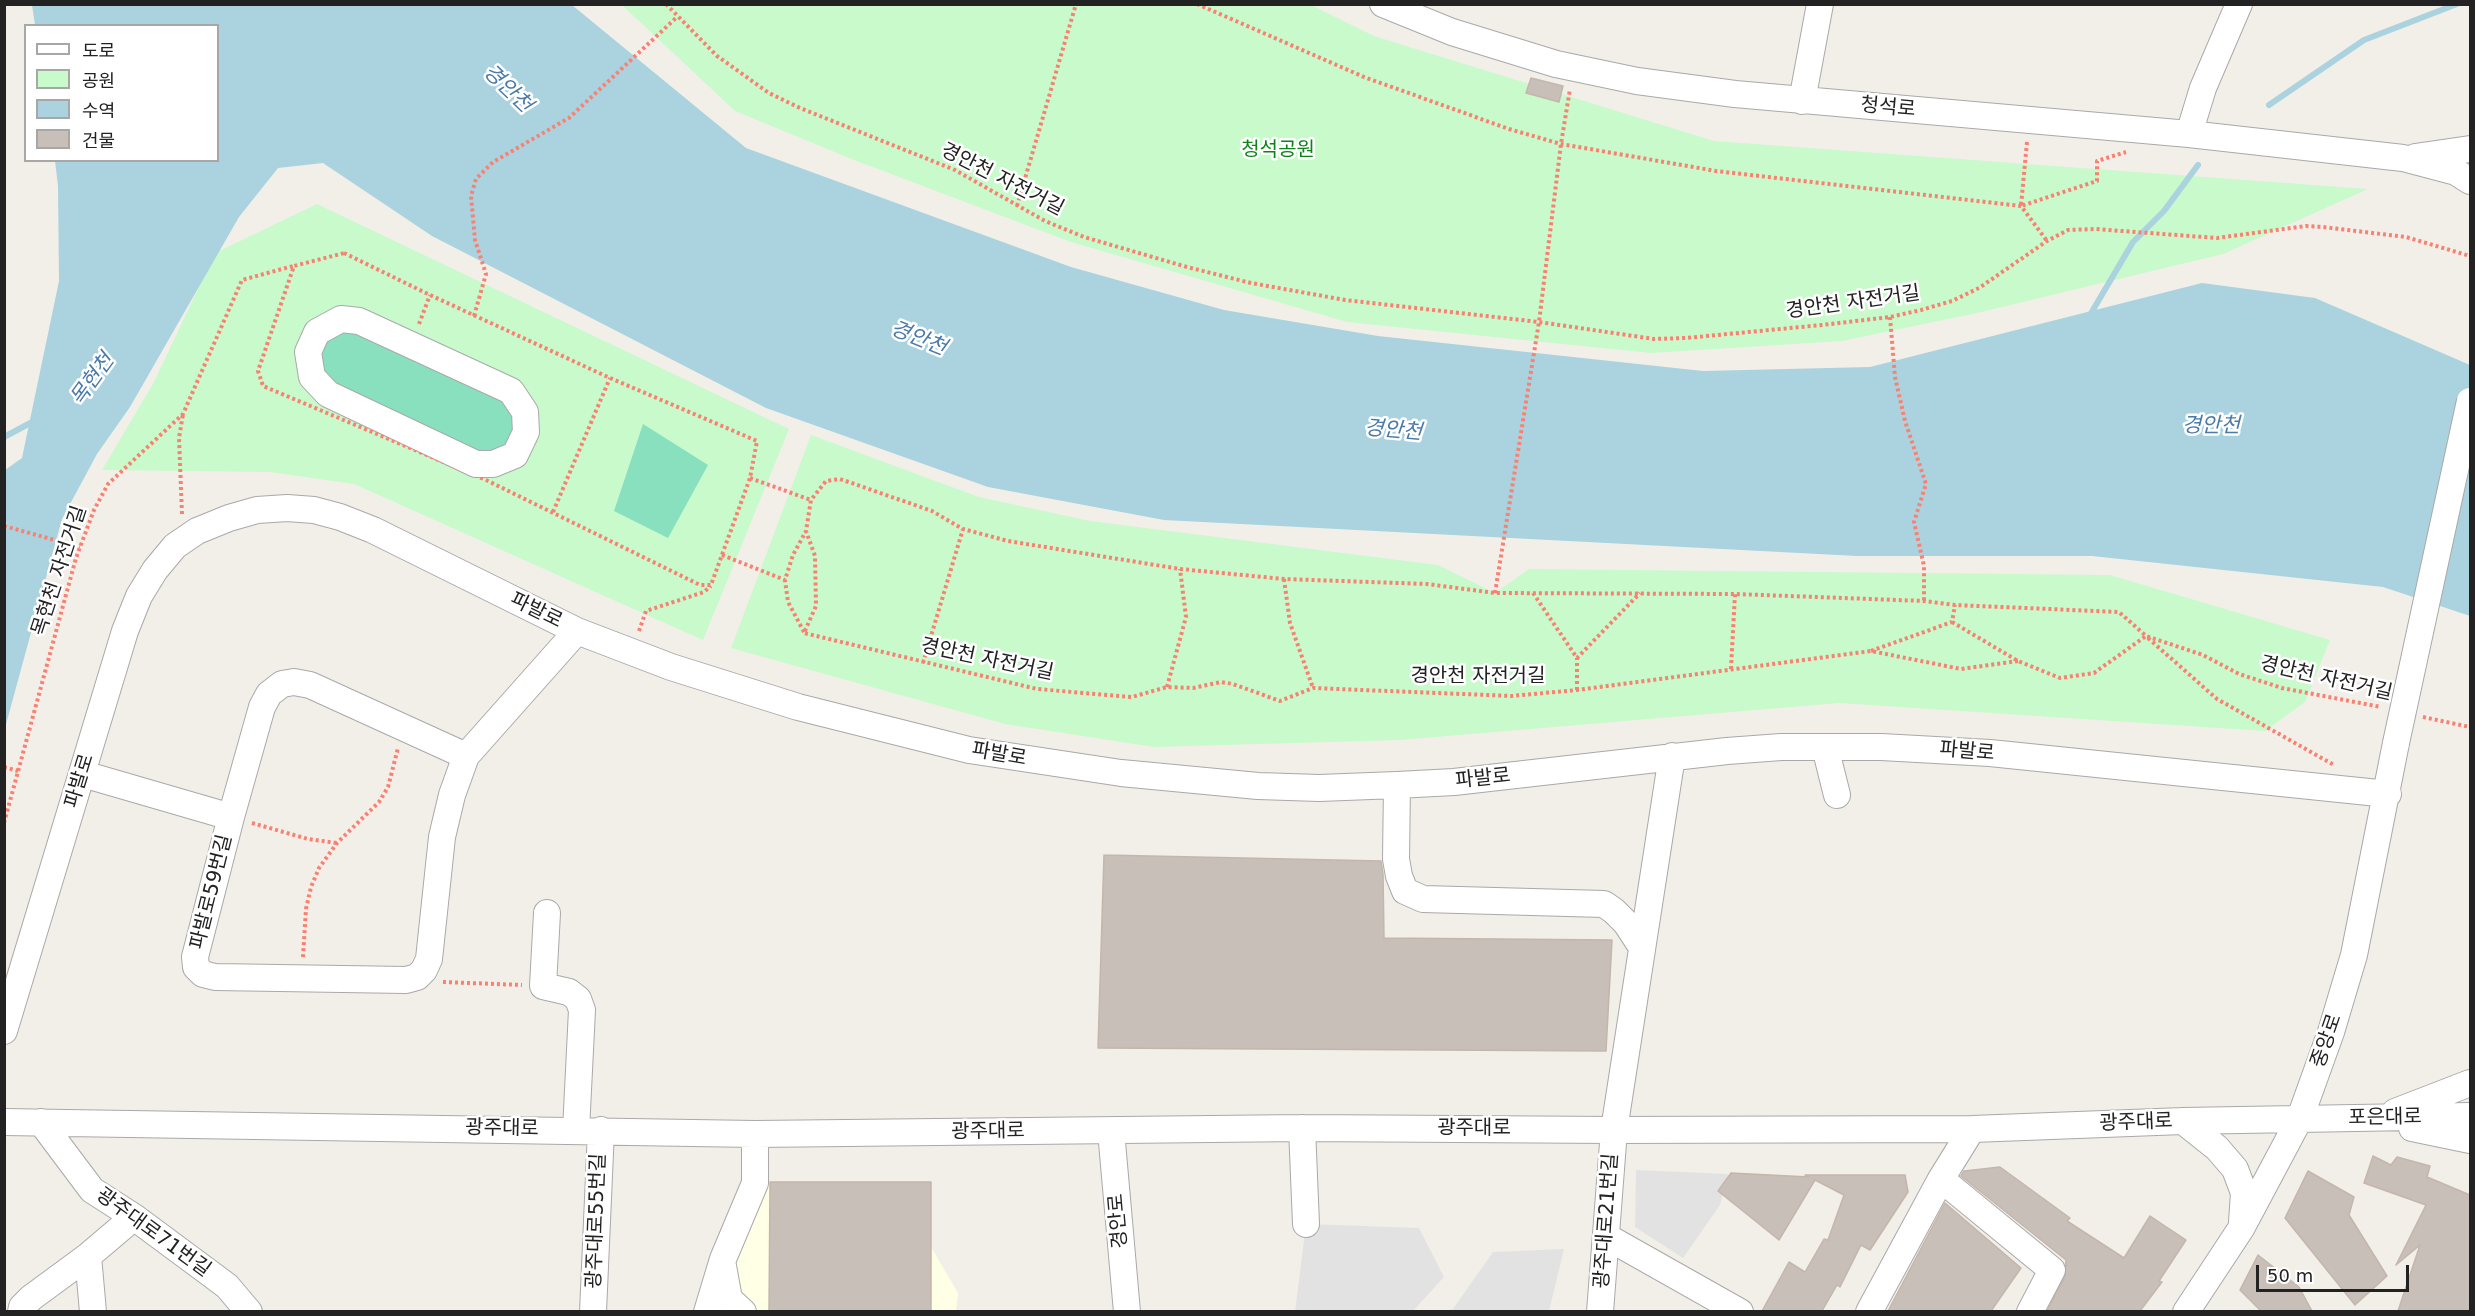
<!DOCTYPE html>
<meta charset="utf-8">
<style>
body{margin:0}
#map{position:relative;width:2475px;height:1316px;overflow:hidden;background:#f2efe9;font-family:"DejaVu Sans","Noto Sans KR",sans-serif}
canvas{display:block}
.frame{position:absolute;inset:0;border:6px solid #222;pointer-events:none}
.legend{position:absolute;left:24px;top:24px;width:195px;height:138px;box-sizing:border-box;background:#fff;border:2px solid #a7a7a7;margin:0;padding:8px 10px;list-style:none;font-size:18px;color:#222}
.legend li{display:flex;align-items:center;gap:12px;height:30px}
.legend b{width:30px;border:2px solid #a7a7a7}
.scale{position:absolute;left:2256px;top:1265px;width:153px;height:27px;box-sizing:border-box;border:3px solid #222;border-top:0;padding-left:8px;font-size:18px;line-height:21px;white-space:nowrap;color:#222;-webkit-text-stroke:4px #fff;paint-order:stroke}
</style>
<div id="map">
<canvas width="2475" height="1316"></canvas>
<div class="frame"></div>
<ul class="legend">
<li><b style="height:8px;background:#fff"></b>도로</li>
<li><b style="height:16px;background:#c8facc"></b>공원</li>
<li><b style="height:16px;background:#aad3df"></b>수역</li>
<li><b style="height:16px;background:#c7bfb8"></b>건물</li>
</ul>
<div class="scale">50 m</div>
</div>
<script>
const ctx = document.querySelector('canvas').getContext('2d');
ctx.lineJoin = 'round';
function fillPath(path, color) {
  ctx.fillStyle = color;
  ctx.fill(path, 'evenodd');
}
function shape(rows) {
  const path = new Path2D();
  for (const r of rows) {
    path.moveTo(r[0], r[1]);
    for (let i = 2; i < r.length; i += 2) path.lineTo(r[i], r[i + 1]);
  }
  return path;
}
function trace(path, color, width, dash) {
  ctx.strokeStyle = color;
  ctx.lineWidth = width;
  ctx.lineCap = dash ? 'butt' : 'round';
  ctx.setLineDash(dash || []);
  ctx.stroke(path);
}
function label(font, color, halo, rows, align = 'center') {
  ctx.font = font + ' "DejaVu Sans","Noto Sans KR",sans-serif';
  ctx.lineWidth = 5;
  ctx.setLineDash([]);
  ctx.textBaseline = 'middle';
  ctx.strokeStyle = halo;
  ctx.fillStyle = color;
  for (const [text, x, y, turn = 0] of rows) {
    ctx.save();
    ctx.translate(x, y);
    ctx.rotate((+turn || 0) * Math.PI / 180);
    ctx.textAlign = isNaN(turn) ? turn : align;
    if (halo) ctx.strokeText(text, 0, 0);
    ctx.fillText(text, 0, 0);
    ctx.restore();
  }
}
fillPath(shape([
 [769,1182,931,1182,931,1247,958,1293,956,1311,711,1312]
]), '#ffffe5');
fillPath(shape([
 [622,5,1311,5,1374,36,1714,141,2368,189,2223,254,1977,313,1842,341,1651,353,1347,322,1071,242,854,160,735,111],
 [317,204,789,429,703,640,354,484,270,472,102,470,154,382,215,253],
 [811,435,979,497,1090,521,1438,565,1495,593,1529,569,2110,575,2330,640,2305,702,2265,731,1839,703,1400,740,1154,747,1005,724,731,648]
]), '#c8facc');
fillPath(shape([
 [351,327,503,392,520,419,508,450,479,458,328,397,317,353,327,338],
 [643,424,708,465,668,538,614,511]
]), '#88e0be');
fillPath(shape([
 [1636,1170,1728,1174,1720,1205,1683,1258,1635,1227],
 [1306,1224,1419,1228,1444,1277,1413,1311,1295,1312],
 [1564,1249,1549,1311,1444,1311,1453,1309,1493,1252]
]), '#e2e2e2');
fillPath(shape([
 [32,5,572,5,746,148,1071,267,1224,310,1378,336,1703,371,1870,367,2202,283,2315,298,2470,365,2470,616,2383,587,2092,556,1857,556,1164,520,988,487,766,408,432,236,323,163,278,168,239,217,130,407,97,454,62,519,5,728,4,537,7,525,5,518,5,470,22,458,59,281,58,186,55,161,218,160,218,26,35,25]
]), '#aad3df');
trace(shape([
 [2269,105,2364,40,2457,4],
 [2090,315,2133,242,2164,211,2198,165],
 [4,437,36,420]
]), '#aad3df', 6);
const building = shape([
 [1531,78,1563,86,1559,102,1526,93,1531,78],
 [1104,855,1381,861,1383,874,1384,938,1612,940,1606,1051,1098,1048,1104,855],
 [2373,1156,2391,1165,2397,1157,2430,1166,2427,1177,2470,1195,2470,1311,2398,1311,2420,1245,2396,1265,2426,1205,2364,1183,2373,1156],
 [2000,1167,2070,1218,2067,1221,2124,1258,2150,1216,2186,1240,2159,1281,2162,1282,2140,1311,2047,1311,2065,1276,2066,1260,1961,1176,1964,1171,2000,1167],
 [2308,1171,2354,1197,2349,1215,2387,1276,2355,1305,2285,1218,2308,1171],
 [1731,1173,1809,1177,1805,1175,1905,1175,1908,1192,1870,1250,1861,1245,1840,1287,1837,1285,1822,1311,1762,1311,1789,1262,1805,1272,1824,1239,1828,1240,1844,1195,1815,1180,1779,1240,1718,1191,1731,1173],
 [770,1182,931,1182,931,1311,769,1311,770,1182],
 [1945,1203,2021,1268,1991,1311,1888,1311,1945,1203],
 [2258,1255,2299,1287,2312,1311,2261,1311,2240,1290,2258,1255]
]);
fillPath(building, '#c7bfb8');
trace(building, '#c4b6ab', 1.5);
const minor = shape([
 [1383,4,1452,32,1556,64,1637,81,1735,94,2189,134,2403,158,2456,172,2470,181],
 [1802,101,1820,4],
 [2189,134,2203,88,2239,4],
 [2415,157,2470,149],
 [341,319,359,321,511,391,525,412,526,432,515,455,493,464,476,464,328,394,312,377,308,352,317,332,341,319],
 [1825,747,1837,795],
 [466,756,310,685,294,682,282,684,269,694,262,707,231,817,195,957,196,967,203,974,215,977,406,980,417,977,424,970,429,959,442,837,452,795,466,756,577,631],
 [83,774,231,817],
 [1397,785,1396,859,1399,876,1405,891,1423,899,1604,904,1614,911,1626,923,1641,946],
 [547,913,543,986,569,992,578,999,582,1010,576,1130],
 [4,1031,125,631,139,596,155,570,175,546,197,531,229,518,257,510,287,508,314,510,340,517,373,530,577,631,671,667,798,707,969,750,1121,773,1258,786,1319,788,1397,785,1454,782,1727,751,1781,747,1881,747,1990,753,2388,794],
 [2395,1112,2470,1083],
 [2183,1121,2217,1148,2235,1169,2244,1193,2242,1222],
 [4,1122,755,1134,1302,1128,1614,1130,1972,1129,2183,1121,2470,1116],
 [41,1122,92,1190,134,1217,227,1286,249,1312],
 [1302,1128,1306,1224],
 [2412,1128,2470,1140],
 [1111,1131,1127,1312],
 [1941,1179,2052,1270,2030,1312],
 [1607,1237,1740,1312],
 [723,1266,729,1299,743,1312],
 [21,1312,22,1307,31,1298,88,1256],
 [93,1312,88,1256,134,1217],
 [593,1312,601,1130],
 [707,1312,723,1259,755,1183,755,1134],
 [1600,1312,1614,1130,1672,756],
 [1869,1312,1941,1179,1972,1129],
 [2186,1312,2242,1227,2300,1118,2331,1032,2354,955,2396,743]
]);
trace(minor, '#a9a9a9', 28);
trace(shape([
 [666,4,717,56,769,93,800,108,955,170,1045,221,1084,237,1187,267,1251,283,1345,300,1539,322,1654,339,1686,338,1822,325,1890,317,1921,310,1952,301,1979,288,2047,241,2068,230,2095,229,2217,238,2306,226,2323,227,2406,237,2470,256],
 [1197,4,1364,77,1509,129,1561,144,1716,171,2021,206,2047,241],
 [2027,142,2021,206,2097,181,2097,161,2126,152],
 [1017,206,1076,4],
 [344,253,430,295,610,378,757,441,750,478,711,585,700,585,486,480,263,386,258,371,294,266,344,253],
 [474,316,486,274,475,240,471,196,476,179,493,162,569,118,677,17],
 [1890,317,1895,377,1905,421,1926,484,1914,522,1924,566,1924,601],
 [419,324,430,295],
 [750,478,811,500],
 [553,512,610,378],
 [182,514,179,438,183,414],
 [4,526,80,547],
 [722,555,785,580],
 [1284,579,1290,623,1313,688],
 [1495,593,1539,322,1561,144,1570,89],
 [1533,593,1577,658,1640,593],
 [1952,622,2018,661,2060,678,2094,673,2146,636],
 [639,631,646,611,704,592,711,586],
 [804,632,788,602,785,580,793,555,806,531],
 [2148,638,2217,699,2334,765],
 [1871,651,1952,622,1955,605],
 [2018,661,1961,669,1871,651,1577,690,1512,696,1313,688,1280,701,1233,684,1221,682,1193,688,1167,687,1132,697,1037,689,804,633,816,606,815,556,806,531,811,500,826,481,840,479,932,511,963,529,1008,541,1180,569,1284,579,1427,584,1495,593,1735,594,1924,601,1955,605,2119,612,2146,636,2203,655,2239,674,2282,688,2381,707],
 [923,663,963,529],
 [1731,669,1735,594],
 [1167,687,1186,617,1180,569],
 [1577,690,1577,658],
 [2423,717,2470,727],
 [4,767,18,771],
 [4,823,76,558,94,510,108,484,183,414,242,280,293,266],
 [252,823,308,839,337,843],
 [303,957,306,909,311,887,319,868,337,843,379,802,388,787,398,748],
 [443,982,522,985]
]), '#fa8072', 4, [3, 3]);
trace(minor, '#fff', 26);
const minorBridge = shape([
 [2396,743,2470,401]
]);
trace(minorBridge, '#a9a9a9', 28, []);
trace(minorBridge, '#fff', 26);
label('20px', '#222', '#fff', [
 ["청석로",1888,108,5],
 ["경안천 자전거길",1002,180,27],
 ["경안천 자전거길",1853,303,-8],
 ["목현천 자전거길",60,571,-72],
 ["파발로",536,611,26],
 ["경안천 자전거길",987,660,12],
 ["경안천 자전거길",1478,677],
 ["경안천 자전거길",2326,679,13],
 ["파발로",1967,752,5],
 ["파발로",999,755,10],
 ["파발로",1483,779,-6],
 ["파발로",80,781,-73],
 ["파발로59번길",212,892,-76],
 ["중앙로",2327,1041,-71],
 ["포은대로",2385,1118,-1],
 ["광주대로",2136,1123,-2],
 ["광주대로",502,1129,1],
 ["광주대로",1474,1129],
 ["광주대로",988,1132,-1],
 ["광주대로55번길",597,1221,-88],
 ["경안로",1119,1221,-95],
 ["광주대로21번길",1607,1221,-86],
 ["광주대로71번길",153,1233,36]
]);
label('20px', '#0c8416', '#fff', [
 ["청석공원",1278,151]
]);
label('italic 21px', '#4a7aab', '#fff', [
 ["경안천",507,89,44],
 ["경안천",918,339,22],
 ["목현천",93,380,-54],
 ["경안천",2211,427],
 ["경안천",1393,431,5]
]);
</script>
